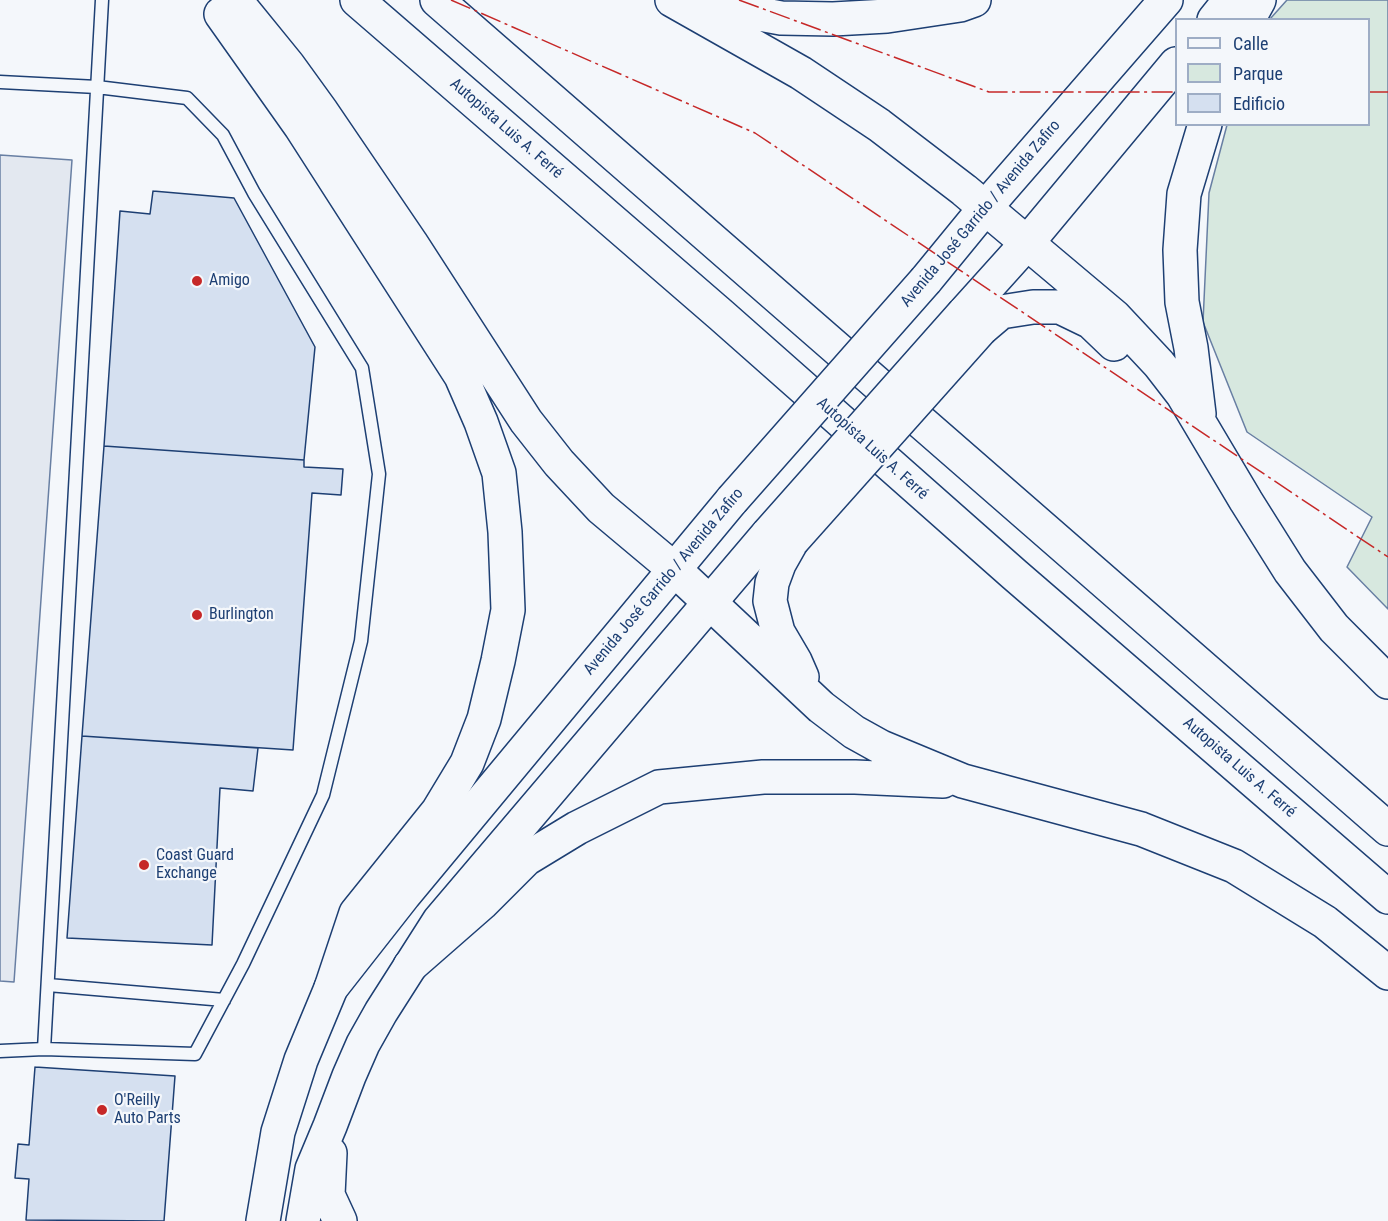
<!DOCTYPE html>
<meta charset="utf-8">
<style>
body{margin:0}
#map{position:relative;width:1388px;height:1221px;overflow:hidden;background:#f4f7fb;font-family:"Roboto Condensed",sans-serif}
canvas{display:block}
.legend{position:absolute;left:1175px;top:18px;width:195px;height:108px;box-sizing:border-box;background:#f4f7fb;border:2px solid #9eadc5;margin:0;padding:8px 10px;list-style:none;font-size:18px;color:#1d3f73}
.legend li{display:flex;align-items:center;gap:12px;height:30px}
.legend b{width:30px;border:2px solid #9eadc5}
</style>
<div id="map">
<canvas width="1388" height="1221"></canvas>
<ul class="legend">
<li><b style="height:8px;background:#f4f7fb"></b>Calle</li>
<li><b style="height:16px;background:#d7e8df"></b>Parque</li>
<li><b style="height:16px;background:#d5e0f0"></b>Edificio</li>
</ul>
</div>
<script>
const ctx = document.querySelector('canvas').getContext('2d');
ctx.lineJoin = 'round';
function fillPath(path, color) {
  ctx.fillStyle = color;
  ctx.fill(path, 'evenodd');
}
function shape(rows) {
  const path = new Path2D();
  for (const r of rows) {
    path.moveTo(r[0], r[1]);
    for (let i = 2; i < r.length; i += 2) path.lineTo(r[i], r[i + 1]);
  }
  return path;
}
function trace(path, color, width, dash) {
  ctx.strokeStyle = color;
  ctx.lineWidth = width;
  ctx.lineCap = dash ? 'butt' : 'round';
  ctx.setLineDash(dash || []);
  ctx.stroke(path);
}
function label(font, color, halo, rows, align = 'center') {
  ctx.font = font + ' "Roboto Condensed",sans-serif';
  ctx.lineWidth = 4.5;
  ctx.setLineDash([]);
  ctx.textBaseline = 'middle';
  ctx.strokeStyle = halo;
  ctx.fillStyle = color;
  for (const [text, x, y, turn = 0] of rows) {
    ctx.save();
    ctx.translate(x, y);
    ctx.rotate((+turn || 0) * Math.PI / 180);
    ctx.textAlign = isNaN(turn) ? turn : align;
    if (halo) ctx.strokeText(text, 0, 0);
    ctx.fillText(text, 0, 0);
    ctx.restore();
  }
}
const green = shape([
 [1287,0,1388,0,1388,609,1347,567,1372,517,1247,432,1203,322,1209,193,1227,125,1368,124,1368,20,1270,19,1287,0]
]);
fillPath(green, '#d7e8df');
trace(green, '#687fa3', 1.5);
const parking = shape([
 [0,155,72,160,14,982,0,981,0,155]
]);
fillPath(parking, '#e3e8f0');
trace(parking, '#687fa3', 1.5);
const building = shape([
 [153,191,234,198,315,347,304,460,104,446,120,211,150,214,153,191],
 [104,446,304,460,304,467,343,469,341,495,312,493,293,750,82,736,104,446],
 [82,736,258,748,253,791,220,788,212,945,67,938,82,736],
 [35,1067,175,1076,164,1221,26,1220,29,1179,15,1178,18,1144,29,1145,35,1067]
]);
fillPath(building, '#d5e0f0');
trace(building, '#1d3f73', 1.5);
const lane = shape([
 [0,82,97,87,187,98,223,135,254,193,362,368,379,474,361,641,323,795,243,964,195,1054,44,1049],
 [48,985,224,1000],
 [0,1051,44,1049,102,0]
]);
const primary = shape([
 [1214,20,1230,0],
 [926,280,985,208,1166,0],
 [964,313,1027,243,1176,64],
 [330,1153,328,1195,340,1221],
 [263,1221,278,1132,301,1060,331,988,404,895,732,500],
 [303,1221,312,1169,330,1126,349,1076,363,1044,381,1012,439,921,768,534]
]);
const highway = shape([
 [233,0,240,6,288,65,322,112,411,243,526,421,559,463,601,508,675,570,821,707,854,732,881,747,963,781,1141,829,1234,866,1325,922,1388,973],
 [357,0,721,315,1015,575,1388,897],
 [437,0,1388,829],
 [672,0,801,73,879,125,964,190,1115,317,1159,364,1183,395,1246,501,1290,571,1334,628,1388,682],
 [692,0,716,6,781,18,833,19,887,16,960,5,974,0],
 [221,14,301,127,461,376,481,422,499,473,505,532,508,610,498,661,484,719,467,763,438,811,356,913,331,988],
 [1248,20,1259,0],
 [981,329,1001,312,1033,307,1060,307,1091,322,1114,344],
 [1199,414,1191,348,1182,302,1180,250,1184,194,1205,124],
 [792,541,779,564,772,583,770,601,778,632,795,661,802,677],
 [410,966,482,903,526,859,577,828,659,787,763,777,855,777,943,781]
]);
trace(lane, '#1d3f73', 15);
trace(primary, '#1d3f73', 36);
trace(highway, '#1d3f73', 36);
trace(lane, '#f4f7fb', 12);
trace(primary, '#f4f7fb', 33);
trace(highway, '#f4f7fb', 33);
const primaryBridge = shape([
 [732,500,926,280],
 [768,534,964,313]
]);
const highwayBridge = shape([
 [792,541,981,329]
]);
trace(primaryBridge, '#1d3f73', 36, []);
trace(highwayBridge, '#1d3f73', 36, []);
trace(primaryBridge, '#f4f7fb', 33);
trace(highwayBridge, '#f4f7fb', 33);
trace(shape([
 [451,0,755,133,1388,557],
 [739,0,989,92,1176,92],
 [1368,92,1388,92]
]), '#c62828', 1.5, [21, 4.5, 3, 4.5]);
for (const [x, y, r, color] of [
 [197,281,6,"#c62828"],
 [197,615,6,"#c62828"],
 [144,865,6,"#c62828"],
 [102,1110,6,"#c62828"]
]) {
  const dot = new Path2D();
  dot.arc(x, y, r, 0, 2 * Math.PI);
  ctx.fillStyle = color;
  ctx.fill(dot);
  trace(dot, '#f4f7fb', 2);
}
label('16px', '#1d3f73', '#f4f7fb', [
 ["Autopista Luis A. Ferré",506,129,41],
 ["Avenida José Garrido / Avenida Zafiro",981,214,-50],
 ["Autopista Luis A. Ferré",872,449,42],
 ["Avenida José Garrido / Avenida Zafiro",664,582,-50],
 ["Autopista Luis A. Ferré",1239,768,41]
]);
label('16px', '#1d3f73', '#f4f7fb', [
 ["Amigo",209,281],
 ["Burlington",209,615],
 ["Coast Guard",156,856],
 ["Exchange",156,874],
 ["O'Reilly",114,1101],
 ["Auto Parts",114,1119]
], 'left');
</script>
